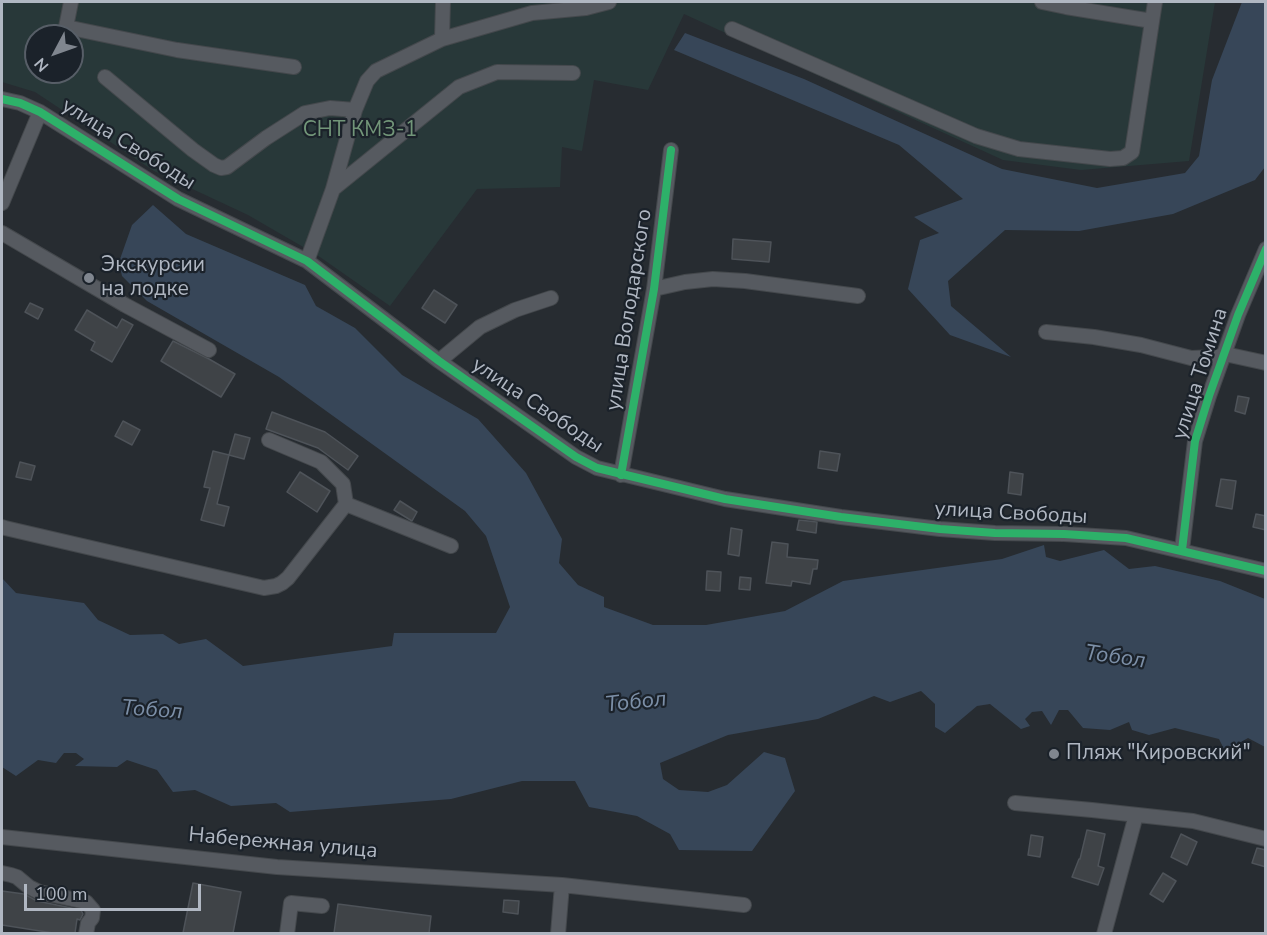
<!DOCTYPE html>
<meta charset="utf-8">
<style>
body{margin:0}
#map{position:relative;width:1267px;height:935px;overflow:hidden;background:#272c31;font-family:"Nunito Sans",sans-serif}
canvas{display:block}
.frame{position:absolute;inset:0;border:3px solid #b0b7c2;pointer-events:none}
.north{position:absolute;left:24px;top:24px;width:60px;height:60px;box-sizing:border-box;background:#1b222a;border:2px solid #575e67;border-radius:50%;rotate:229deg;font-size:16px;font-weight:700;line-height:24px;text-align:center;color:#b0b7c2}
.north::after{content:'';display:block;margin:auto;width:21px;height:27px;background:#80868f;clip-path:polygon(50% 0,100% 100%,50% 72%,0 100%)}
.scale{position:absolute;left:24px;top:884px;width:177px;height:27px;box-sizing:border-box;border:3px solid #b0b7c2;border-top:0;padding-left:8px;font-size:18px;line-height:21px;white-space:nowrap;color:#b0b7c2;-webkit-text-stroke:4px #1b222a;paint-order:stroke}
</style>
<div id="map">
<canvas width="1267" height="935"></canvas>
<div class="frame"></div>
<div class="north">N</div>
<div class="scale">100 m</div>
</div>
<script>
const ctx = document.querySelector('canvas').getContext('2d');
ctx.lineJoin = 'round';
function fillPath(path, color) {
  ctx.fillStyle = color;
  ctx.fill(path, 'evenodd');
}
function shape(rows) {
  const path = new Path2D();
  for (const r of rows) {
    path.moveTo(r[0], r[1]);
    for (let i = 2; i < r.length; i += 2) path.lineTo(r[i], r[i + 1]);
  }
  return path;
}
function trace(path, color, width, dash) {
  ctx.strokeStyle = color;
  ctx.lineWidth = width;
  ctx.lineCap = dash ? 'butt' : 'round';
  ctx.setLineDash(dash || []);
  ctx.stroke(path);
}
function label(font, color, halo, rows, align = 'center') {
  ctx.font = font + ' "Nunito Sans",sans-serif';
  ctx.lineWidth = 4.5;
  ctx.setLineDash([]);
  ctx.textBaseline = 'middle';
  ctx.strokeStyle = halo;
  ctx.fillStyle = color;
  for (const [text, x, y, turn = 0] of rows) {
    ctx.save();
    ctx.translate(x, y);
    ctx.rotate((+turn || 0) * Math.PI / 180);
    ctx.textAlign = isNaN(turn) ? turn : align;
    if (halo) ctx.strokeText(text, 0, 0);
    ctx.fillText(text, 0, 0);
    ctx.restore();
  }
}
fillPath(shape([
 [2,2,1215,2,1189,161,1081,170,1003,160,684,14,648,90,594,80,582,151,562,147,560,187,477,189,390,306,317,255,248,215,154,171,35,92,2,82],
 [36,36,72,36,72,72,36,72]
]), '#283839');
fillPath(shape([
 [1242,2,1265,2,1265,167,1255,180,1173,214,1079,231,1005,230,948,281,951,306,1011,357,950,335,908,289,920,240,939,233,914,217,963,199,899,145,674,50,685,33,804,79,1002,169,1097,188,1185,173,1199,156,1212,80],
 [153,205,186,234,305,285,316,306,355,328,402,375,478,419,526,473,562,539,559,563,578,585,604,597,604,607,653,625,706,625,785,611,843,581,1002,559,1044,545,1046,557,1060,561,1104,550,1129,569,1155,566,1220,581,1265,599,1265,747,1248,738,1225,751,1219,739,1175,728,1149,735,1132,730,1129,722,1110,730,1083,728,1068,710,1059,710,1051,725,1042,711,1032,712,1025,719,1030,726,1021,729,990,704,977,706,945,733,935,727,935,704,921,691,890,702,874,696,818,719,728,735,660,763,663,779,679,790,708,792,727,785,764,752,785,758,795,791,752,851,679,850,670,834,637,816,589,807,575,781,522,781,451,799,290,812,276,803,231,806,195,790,173,792,157,770,127,760,117,767,75,766,84,759,76,753,64,753,56,763,38,760,16,776,2,767,2,578,16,593,84,603,98,620,130,635,163,634,179,644,206,639,243,666,392,646,394,633,496,633,510,607,486,536,465,511,279,377,147,301,122,276,119,262,132,225]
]), '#374658');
const building = shape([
 [733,239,771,242,769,262,732,259,733,239],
 [434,290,457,305,445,323,422,308,434,290],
 [30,303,43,309,38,319,25,312,30,303],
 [87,310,117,328,122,319,133,325,112,362,91,350,95,342,75,330,87,310],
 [173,341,209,359,235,374,221,397,161,361,173,341],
 [1238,396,1249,398,1245,414,1235,411,1238,396],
 [272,412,325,432,358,456,348,470,318,448,266,429,272,412],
 [123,421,140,430,132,445,115,436,123,421],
 [235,434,250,438,244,459,229,455,235,434],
 [213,451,229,455,217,504,229,507,224,526,201,520,210,488,204,487,213,451],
 [820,451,840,454,837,471,818,468,820,451],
 [20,462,35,466,31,480,16,477,20,462],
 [300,472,330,491,317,512,287,492,300,472],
 [1010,472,1023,474,1021,495,1008,493,1010,472],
 [1221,479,1236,481,1232,509,1216,506,1221,479],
 [400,501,417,512,412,521,394,510,400,501],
 [1256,514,1266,516,1266,530,1253,527,1256,514],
 [799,520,817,522,816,533,797,530,799,520],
 [731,528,742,530,739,556,728,554,731,528],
 [772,542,788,544,787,557,818,560,817,569,813,569,810,584,792,581,791,586,766,583,772,542],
 [707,571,721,572,720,591,706,590,707,571],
 [740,577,751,578,750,590,739,589,740,577],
 [1087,830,1105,834,1098,866,1104,868,1098,885,1072,877,1079,859,1080,859,1087,830],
 [1181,834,1197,842,1187,865,1171,857,1181,834],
 [1031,835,1043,837,1040,857,1028,855,1031,835],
 [1257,848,1266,850,1266,867,1252,863,1257,848],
 [1163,873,1176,881,1163,902,1150,894,1163,873],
 [193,883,241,892,233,933,183,933,193,883],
 [2,891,24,894,37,901,81,910,83,914,80,920,77,919,75,933,53,933,2,925,2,891],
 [504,900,519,901,518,914,503,912,504,900],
 [338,904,431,916,429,933,334,933,338,904]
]);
fillPath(building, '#3f4347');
trace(building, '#4e5359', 1.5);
const minor = shape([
 [71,2,66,27,177,50,294,67],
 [1042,2,1066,7,1152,21],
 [732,29,976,136,1019,149,1110,159,1123,158,1132,152,1155,2],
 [442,39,443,2],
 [105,77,193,150,214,165,221,168,227,167,266,138,305,113,330,108,355,110],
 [2,99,20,103,40,112,178,199,307,261,439,361,576,457,597,468,725,499,841,517,940,529,995,533,1064,534,1126,538,1266,571],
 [333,189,459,87,497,72,573,73],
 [2,203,40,112],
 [2,233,125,305,209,350],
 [307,261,333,189,355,110,367,81,376,71,442,39,532,13,586,8,609,2],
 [654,289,685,282,713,279,745,281,858,296],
 [1046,332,1094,337,1141,345,1191,358,1218,357,1225,354,1266,363],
 [439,361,480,327,515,310,551,298],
 [621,475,654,289,671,150],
 [346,504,451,546],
 [2,527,5,528,264,588,276,586,282,583,288,578,346,504,343,484,321,462,269,440],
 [1182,550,1195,441,1209,396,1238,315,1266,249],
 [1015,803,1092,810,1193,821,1266,839],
 [2,837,277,867,562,885,744,905],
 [2,873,11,875,17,877,29,887,39,892,86,902,93,910,92,918,88,923,86,934],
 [287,934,291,903,322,906],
 [558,934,562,885],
 [1104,934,1136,815]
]);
trace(minor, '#44484c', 16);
trace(minor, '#565a60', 14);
trace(shape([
 [2,99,20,103,40,112,178,199,307,261,439,361,576,457,597,468,725,499,841,517,940,529,995,533,1064,534,1126,538,1266,571],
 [621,475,654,289,671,150],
 [1182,550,1195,441,1209,396,1238,315,1266,249]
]), '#2db169', 8);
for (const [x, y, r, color] of [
 [89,278,6,"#80868f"],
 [1054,754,6,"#80868f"]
]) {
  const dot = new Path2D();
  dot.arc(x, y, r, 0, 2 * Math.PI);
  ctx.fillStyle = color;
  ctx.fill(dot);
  trace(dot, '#1b222a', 2);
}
label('21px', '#729679', '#1b222a', [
 ["СНТ КМЗ-1",360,131]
]);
label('21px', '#b0b7c2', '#1b222a', [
 ["улица Свободы",128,145,32],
 ["улица Володарского",630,310,-81],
 ["улица Томина",1201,374,-72],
 ["улица Свободы",537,406,34],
 ["улица Свободы",1011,514,3],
 ["Набережная улица",283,844,5]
]);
label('21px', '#b0b7c2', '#1b222a', [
 ["Экскурсии",101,266],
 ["на лодке",101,290],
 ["Пляж \"Кировский\"",1066,754]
], 'left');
label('italic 22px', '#7c8fa7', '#1b222a', [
 ["Тобол",1115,658,8],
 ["Тобол",636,703,-6],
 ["Тобол",152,711,4]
]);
</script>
